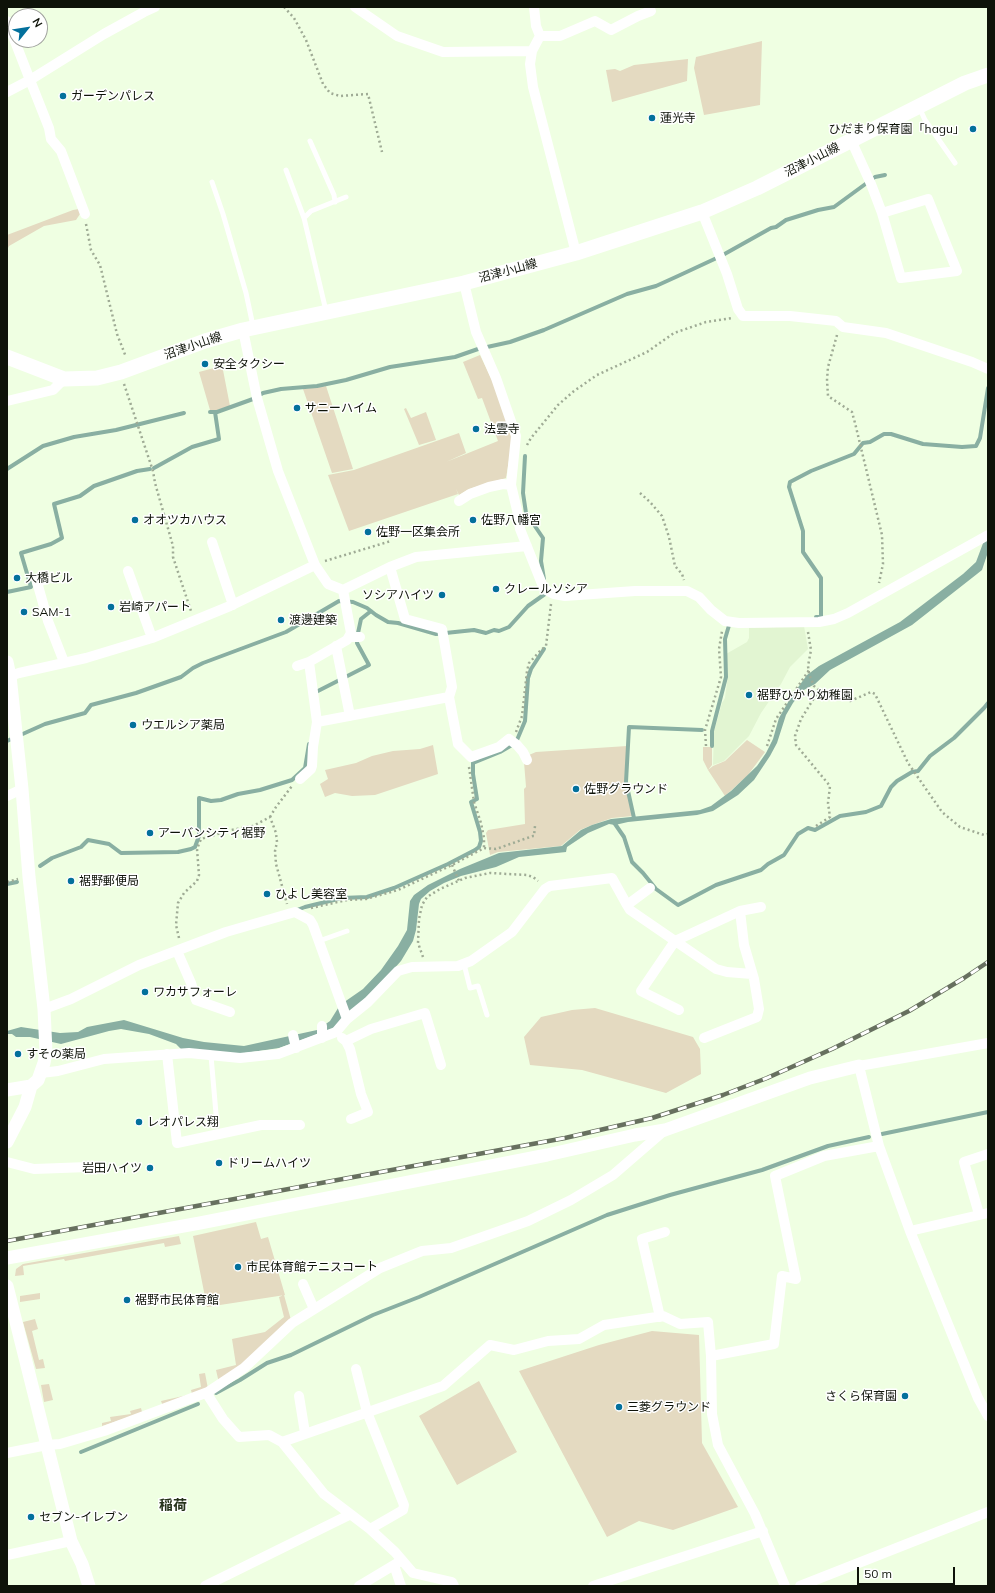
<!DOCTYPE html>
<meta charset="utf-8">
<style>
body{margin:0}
#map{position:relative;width:995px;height:1593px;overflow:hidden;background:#efffe2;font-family:Mulish,sans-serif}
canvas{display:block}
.frame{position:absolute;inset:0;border:8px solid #0e1309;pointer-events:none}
.north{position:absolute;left:8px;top:8px;width:40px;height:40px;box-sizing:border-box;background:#fff;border:1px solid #9fa19d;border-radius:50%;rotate:60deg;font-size:11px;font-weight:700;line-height:16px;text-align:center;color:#0e1309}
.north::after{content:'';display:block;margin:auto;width:14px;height:18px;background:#03709c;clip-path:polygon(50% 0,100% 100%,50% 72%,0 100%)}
.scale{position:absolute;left:857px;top:1567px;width:98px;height:18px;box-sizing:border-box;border:2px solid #0e1309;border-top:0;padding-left:5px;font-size:12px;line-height:14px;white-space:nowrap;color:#0e1309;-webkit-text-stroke:3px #fff;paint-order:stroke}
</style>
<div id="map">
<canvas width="995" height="1593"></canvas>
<div class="frame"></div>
<div class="north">N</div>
<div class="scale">50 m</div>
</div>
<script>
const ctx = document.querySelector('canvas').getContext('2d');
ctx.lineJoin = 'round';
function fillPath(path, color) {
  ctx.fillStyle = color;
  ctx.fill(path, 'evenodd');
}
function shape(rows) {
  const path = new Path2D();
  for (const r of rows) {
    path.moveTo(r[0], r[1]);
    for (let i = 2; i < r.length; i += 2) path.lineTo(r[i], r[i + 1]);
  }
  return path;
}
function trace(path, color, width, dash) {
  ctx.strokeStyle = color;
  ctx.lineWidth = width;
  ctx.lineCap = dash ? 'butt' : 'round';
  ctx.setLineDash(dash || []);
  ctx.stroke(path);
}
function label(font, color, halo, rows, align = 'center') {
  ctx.font = font + ' Mulish,"Noto Sans JP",sans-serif';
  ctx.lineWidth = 3;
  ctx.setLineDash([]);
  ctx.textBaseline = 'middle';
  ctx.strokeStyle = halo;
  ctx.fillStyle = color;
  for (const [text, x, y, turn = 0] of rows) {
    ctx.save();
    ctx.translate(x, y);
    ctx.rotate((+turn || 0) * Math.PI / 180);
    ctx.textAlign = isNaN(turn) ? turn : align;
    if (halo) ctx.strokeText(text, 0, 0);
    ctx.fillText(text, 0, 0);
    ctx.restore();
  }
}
fillPath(shape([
 [804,626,808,649,790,667,781,684,761,713,749,736,724,761,713,765,714,731,722,703,725,698,728,675,726,654,747,642,749,638,749,628]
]), '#e2f5d2');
fillPath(shape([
 [762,41,760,105,704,115,694,68,696,57],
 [688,59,687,81,612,102,606,70,615,69,620,71,634,65],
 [79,209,80,214,76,220,44,226,9,246,7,250,7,235,73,210],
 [480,355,498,393,511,433,512,443,506,478,469,489,459,495,456,489,458,494,349,531,328,475,354,470,459,433,466,453,446,462,498,441,482,398,478,399,463,362],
 [214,368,223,370,230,406,217,410,210,410,199,372],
 [326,386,353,469,332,473,303,389],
 [406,408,411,418,426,412,436,440,419,445,404,409],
 [747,740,765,752,748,775,725,796,708,770,713,766,725,761],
 [433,745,438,774,375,795,352,796,335,793,325,797,320,784,328,779,325,770,356,763,372,756,393,751,420,749],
 [627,746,625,780,633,816,612,818,592,825,580,830,561,846,498,852,490,855,486,833,488,830,525,824,524,789,526,787,524,762,529,755,536,752],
 [703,747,712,747,712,765,708,770,703,760],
 [595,1008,693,1037,700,1049,701,1074,666,1093,582,1070,530,1065,524,1037,541,1017,572,1010],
 [256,1222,261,1239,268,1237,285,1295,207,1307,193,1236],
 [179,1236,181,1244,165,1247,164,1243,65,1261,64,1259,23,1266,24,1275,15,1276,16,1269,23,1264],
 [40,1293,40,1299,20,1302,20,1296],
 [284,1295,291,1320,244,1367,219,1383,216,1370,236,1365,232,1339,265,1332,284,1317,279,1297],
 [35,1319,38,1329,32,1331,39,1360,43,1359,45,1368,36,1369,23,1322],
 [652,1331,699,1335,702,1443,738,1507,673,1530,639,1521,607,1537,519,1371,599,1345],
 [205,1373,208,1389,178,1401,102,1426,102,1423,111,1421,110,1417,131,1414,130,1411,141,1408,142,1412,163,1406,161,1401,192,1394,191,1390,201,1387,199,1374],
 [479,1381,517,1452,457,1485,419,1416],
 [49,1384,53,1400,44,1402,41,1385]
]), '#e4dac1');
fillPath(shape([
 [988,530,988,552,982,570,977,574,912,625,830,670,815,684,802,691,793,703,786,715,777,743,770,756,754,780,738,795,713,811,697,815,628,822,615,825,609,824,588,833,567,847,566,852,519,857,496,867,461,876,444,883,430,891,421,899,419,904,416,930,413,941,401,961,373,992,332,1029,279,1048,238,1054,181,1049,176,1044,149,1034,121,1029,109,1031,61,1044,30,1037,16,1037,12,1034,7,1034,7,1031,21,1027,60,1033,78,1032,87,1027,124,1020,183,1038,204,1042,244,1046,317,1030,330,1021,340,1005,363,989,381,970,398,946,407,930,410,901,414,895,428,885,460,869,499,853,562,846,581,830,592,825,611,819,700,810,711,806,731,791,757,766,766,753,773,739,779,718,791,697,807,675,819,666,900,622,963,574,976,562]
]), '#89afa2');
trace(shape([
 [210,412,217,412,253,399,263,393,281,389,317,386,346,380,390,367,455,357,478,349,510,342,544,330,627,294,656,286,678,276,721,256,771,228,776,227,786,220,818,210,834,207,875,177,885,175],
 [525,456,523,493,526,513,543,538,541,561,544,579],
 [154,468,192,447,219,439,215,412],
 [7,469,43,446,74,437,116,430,184,413],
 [7,592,31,587,21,553,51,544,62,538,54,504,80,496,94,486,137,471,150,469],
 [816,617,821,617,821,578,803,552,803,531,789,487,790,482,811,471,854,454,863,443,870,442,884,434,891,434,923,444,962,447,976,446,980,438,988,388],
 [314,693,369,665,357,643,358,633,361,619,371,611],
 [7,741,45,724,85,713,91,705,136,693,181,677,193,668,203,663,286,632,339,601,353,602,367,608,376,615,388,622,398,623,436,634,474,630,486,633,494,630,499,631,509,627,528,606,545,594,545,590],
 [712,746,712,731,726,677,725,639,730,622],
 [475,800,477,799,473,774,473,763,500,752,512,745,517,740,525,721,528,678,531,669,544,649],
 [634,818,626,782,629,727,702,730],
 [613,821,624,837,632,862,643,873,656,889,678,905,716,885,761,870,768,864,784,855,798,834,808,828,815,830,840,816,866,812,881,806,891,787,897,781,912,772,918,771,930,756,954,738,984,708,988,703],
 [40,866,52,858,81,847,88,840,109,844,121,853,178,852,191,849,195,847,199,836,199,798,211,801,221,800,238,794,260,790,292,780,305,768,309,744],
 [7,884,17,882],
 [297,910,305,907,342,898,367,897,394,888,448,864,475,850,479,847,481,841,480,832,471,802,473,801],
 [882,1134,988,1112],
 [216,1393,240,1380,267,1363,291,1355,373,1315,419,1297,607,1215,670,1195,762,1170,828,1146,869,1137],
 [81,1452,198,1404]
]), '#89afa2', 4);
trace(shape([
 [284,7,294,18,306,40,323,84,330,93,340,96,368,94,382,152],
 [86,224,91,250,100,265,117,334,126,357],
 [837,335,828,367,827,380,828,396,852,412,855,423,882,535,883,564,879,583],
 [124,384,153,471,155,483,173,546,173,557,191,611],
 [527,445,531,438,558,405,574,391,597,375,647,352,674,333,706,322,732,318],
 [640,493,650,502,662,516,669,537,675,566,682,574,684,580],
 [325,561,391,541],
 [808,632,811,650,808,666,809,674,814,686,819,690,829,692,850,701,871,692,875,694,908,763,942,812,960,827,984,835,988,834],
 [516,732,522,716,527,671,529,663,541,650,546,646,551,604],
 [706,746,705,730,721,677,719,649,722,631],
 [767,746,776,719,809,670],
 [469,767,474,802,481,823,484,838,484,848],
 [270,817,276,807,292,786],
 [816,826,830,817,828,803,830,786,796,745,795,736,801,719,819,690],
 [452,865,459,881],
 [7,882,18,879],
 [311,908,347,900,366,899,398,890,452,865,484,848,496,849,533,836,534,836,535,826],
 [179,938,176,925,178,903,184,893,197,881,199,875,197,849,201,839,231,830,253,826,270,817,276,833,277,842,275,851,276,864,287,904],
 [423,957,418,943,419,919,422,905,427,897,440,889,465,878,490,873,527,875,533,877,538,881]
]), '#9fab95', 2.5, [2, 3]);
trace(shape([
 [919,107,925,120,955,163],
 [310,141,334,195,335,202],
 [286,170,304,218],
 [212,182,223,214,246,293,253,326],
 [326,311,304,218,311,211,346,197],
 [319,941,347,931],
 [464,964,470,988,478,986,487,1015],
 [211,1056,217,1125]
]), '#fff', 5);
trace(shape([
 [355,7,397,36,443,52,532,51],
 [534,7,536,26,540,36,560,36,595,21,611,30,638,16,651,11],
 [7,21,30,80,7,92],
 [540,36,532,51,530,64,533,87,576,253],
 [851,140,871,184,882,213,901,278,957,271,928,199,882,213],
 [702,212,727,274,738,309,743,316,790,316,836,321,843,327,886,333,972,362,988,369],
 [85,214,61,151,51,139,49,128,30,80,104,34,144,12,155,7],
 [464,283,476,332,496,378,516,436,511,485,517,510,520,529,544,589,554,594,565,596,635,591,687,591,699,597,711,610,725,621,739,623,819,622,834,619,848,613,988,535],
 [243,330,257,398,278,471,315,565,328,584,343,590,351,633,347,640,309,662,317,722,313,747,312,766,311,769,300,779],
 [7,401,53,390,64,379],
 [459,501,470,494,489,487,503,484,511,485],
 [212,542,233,605],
 [390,567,405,619,442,629,452,687,449,697,458,744,471,757,499,747,509,739,517,745,523,752,527,760],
 [128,571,152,638],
 [47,579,37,582,48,621,64,662],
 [343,590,390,567,416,557,527,546],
 [349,637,360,637],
 [336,646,350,716],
 [297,666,309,662],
 [7,677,19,673,86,658,152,638,230,606,315,565],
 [317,722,449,697],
 [7,796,22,789],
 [627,905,630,910,716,969,727,972,752,974],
 [177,951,191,983,196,1000,230,1012],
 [44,1009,71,999,139,965,226,932,295,912,310,920,313,925,347,1019],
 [679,1010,641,991,675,941,740,911,761,907],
 [293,1035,296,1048],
 [322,1038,322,1026],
 [342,1038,346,1041,350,1049,361,1094,368,1112,351,1119],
 [704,1038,757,1017,759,1009,754,979,744,945,740,911],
 [346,1041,371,1029,425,1013,441,1065],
 [988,1043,859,1066,879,1146,910,1231,978,1398,988,1416],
 [167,1054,177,1143,261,1125,300,1125],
 [41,1073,58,1071,104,1059,189,1053,240,1058,278,1054,336,1032,347,1019,368,1002,398,971,412,967,458,966,471,961,512,932,545,889,550,886,612,878,627,905,650,888],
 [7,1162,34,1169,88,1167],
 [979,1214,964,1162,988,1154],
 [910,1231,988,1213],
 [303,1284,314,1309],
 [660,1317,642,1239,665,1232],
 [711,1356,712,1414,718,1445,755,1514,785,1586],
 [356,1369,367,1412,404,1505,403,1510,370,1529],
 [208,1392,244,1368,292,1323,380,1268,422,1251,451,1248,528,1221,571,1200,613,1175,665,1130],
 [299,1396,305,1433],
 [282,1442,443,1386,490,1345,514,1350,548,1341,579,1339,604,1325,663,1316,680,1324,708,1322,711,1356,774,1344,782,1276,796,1279,775,1176,824,1156,879,1146],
 [7,1453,47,1445,60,1444,104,1431,208,1392,209,1397,223,1419,239,1437,269,1435,282,1442,324,1494,370,1529,395,1552,413,1573,452,1582,454,1586],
 [7,1555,71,1541],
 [399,1562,394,1565,401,1586],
 [205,1586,349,1515],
 [359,1586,394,1565],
 [593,1586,763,1531],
 [800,1586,988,1512]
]), '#fff', 10);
trace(shape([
 [7,662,10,676,22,789,29,877,44,1009,46,1052,44,1063,38,1080,31,1086,7,1090],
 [7,1142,25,1107,31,1086],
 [7,1258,200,1223,547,1155,635,1135,665,1130,810,1078,859,1066],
 [7,1286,71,1541,82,1564,89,1586]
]), '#fff', 13);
trace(shape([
 [7,357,64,379,97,378,121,372,205,341,243,330,464,283,576,253,702,212,757,188,965,83,988,75]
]), '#fff', 15);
const rail = shape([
 [7,1241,565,1138,652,1118,723,1095,767,1078,832,1049,909,1011,964,978,988,962]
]);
trace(rail, '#67705f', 4.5);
trace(rail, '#fff', 3, [9]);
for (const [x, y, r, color] of [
 [63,96,4,"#03709c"],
 [652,118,4,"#03709c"],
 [973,129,4,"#03709c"],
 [205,364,4,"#03709c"],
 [297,408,4,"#03709c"],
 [476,429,4,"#03709c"],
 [135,520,4,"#03709c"],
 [473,520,4,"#03709c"],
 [368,532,4,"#03709c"],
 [17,578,4,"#03709c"],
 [496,589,4,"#03709c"],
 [442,595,4,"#03709c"],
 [111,607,4,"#03709c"],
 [24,612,4,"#03709c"],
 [281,620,4,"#03709c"],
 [749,695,4,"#03709c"],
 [133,725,4,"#03709c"],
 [576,789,4,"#03709c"],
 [150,833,4,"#03709c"],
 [71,881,4,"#03709c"],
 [267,894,4,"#03709c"],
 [145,992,4,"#03709c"],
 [18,1054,4,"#03709c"],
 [139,1122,4,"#03709c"],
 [219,1163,4,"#03709c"],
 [150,1168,4,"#03709c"],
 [238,1267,4,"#03709c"],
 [127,1300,4,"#03709c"],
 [905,1396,4,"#03709c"],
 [619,1407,4,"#03709c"],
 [31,1517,4,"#03709c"]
]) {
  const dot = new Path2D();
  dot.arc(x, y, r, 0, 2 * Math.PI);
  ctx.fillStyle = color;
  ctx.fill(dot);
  trace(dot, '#fff', 1.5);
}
label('12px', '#0e1309', '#fff', [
 ["ガーデンパレス",71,96],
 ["蓮光寺",660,118],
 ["ひだまり保育園「hagu」",965,129,"right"],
 ["安全タクシー",213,364],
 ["サニーハイム",305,408],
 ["法雲寺",484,429],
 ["オオツカハウス",143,520],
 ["佐野八幡宮",481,520],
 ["佐野一区集会所",376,532],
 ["大橋ビル",25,578],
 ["クレールソシア",504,589],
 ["ソシアハイツ",434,595,"right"],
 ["岩崎アパート",119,607],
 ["SAM-1",32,612],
 ["渡邊建築",289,620],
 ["裾野ひかり幼稚園",757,695],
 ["ウエルシア薬局",141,725],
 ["佐野グラウンド",584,789],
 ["アーバンシティ裾野",158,833],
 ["裾野郵便局",79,881],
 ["ひよし美容室",275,894],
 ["ワカサフォーレ",153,992],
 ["すその薬局",26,1054],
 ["レオパレス翔",147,1122],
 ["ドリームハイツ",227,1163],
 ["岩田ハイツ",142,1168,"right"],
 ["市民体育館テニスコート",246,1267],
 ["裾野市民体育館",135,1300],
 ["さくら保育園",897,1396,"right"],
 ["三菱グラウンド",627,1407],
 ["セブン-イレブン",39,1517]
], 'left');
label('12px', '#0e1309', '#fff', [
 ["沼津小山線",812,160,-27],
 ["沼津小山線",508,271,-15],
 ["沼津小山線",193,346,-19]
]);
label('bold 14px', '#27331c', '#fff', [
 ["稲荷",173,1506]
]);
</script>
